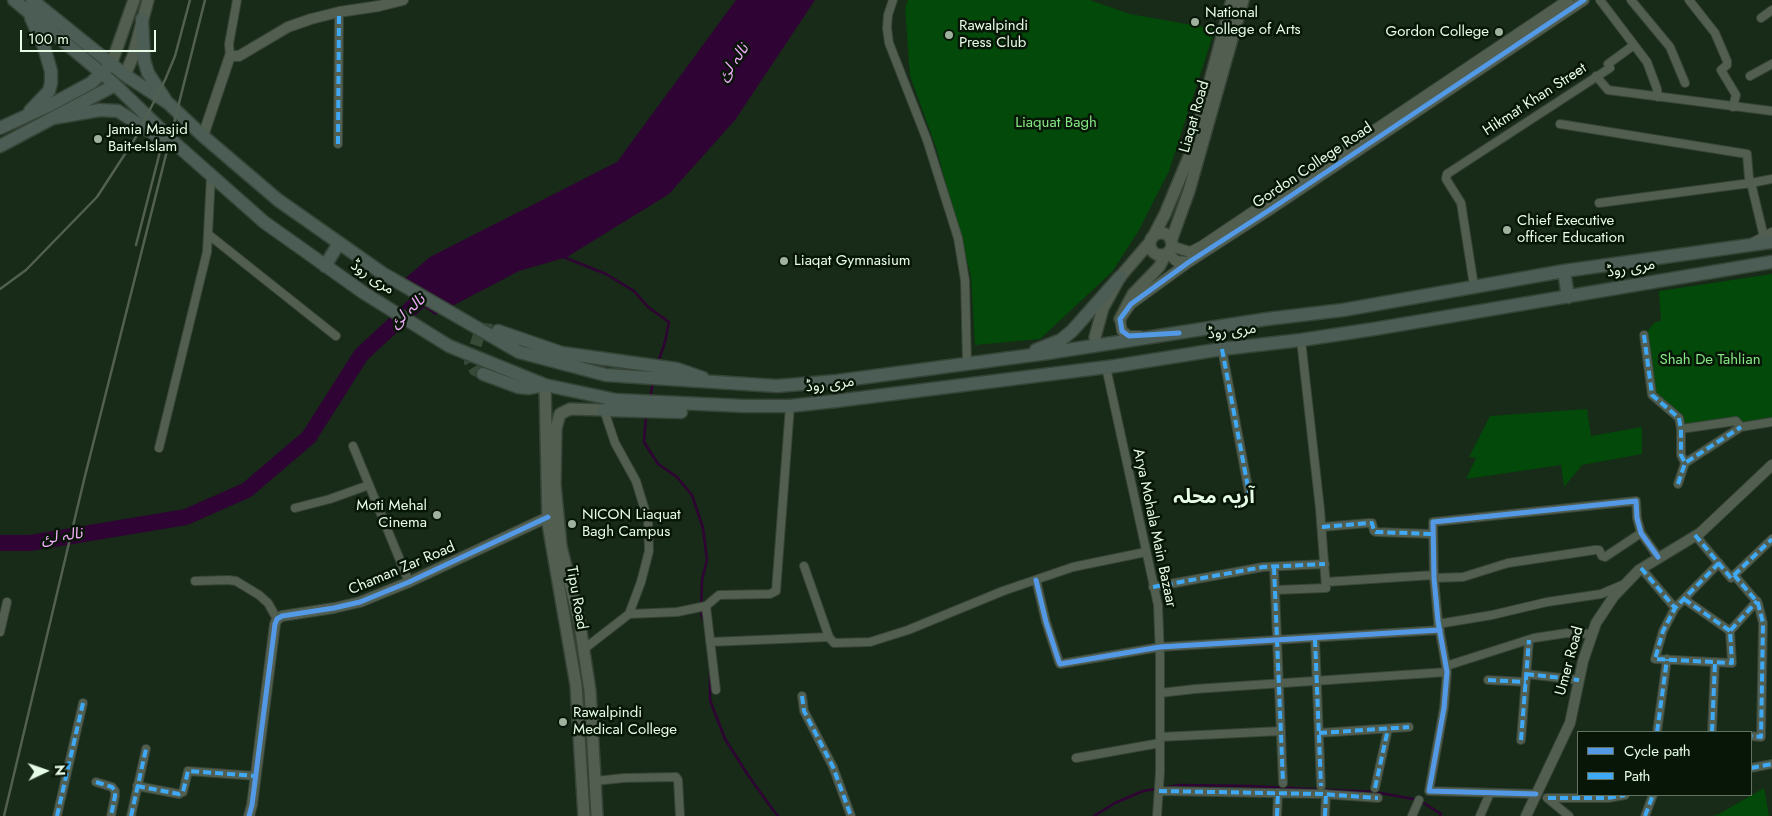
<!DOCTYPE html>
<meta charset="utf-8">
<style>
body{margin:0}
#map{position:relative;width:1772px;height:816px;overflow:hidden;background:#182a18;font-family:Jost,sans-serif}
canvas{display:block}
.legend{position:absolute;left:1577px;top:731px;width:175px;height:65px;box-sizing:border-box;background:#081608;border:1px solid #617261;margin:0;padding:6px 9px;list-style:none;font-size:15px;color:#e7fce6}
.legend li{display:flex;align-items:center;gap:10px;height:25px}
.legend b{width:25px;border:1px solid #617261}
.north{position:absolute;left:20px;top:746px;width:50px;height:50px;-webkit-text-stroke:4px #081608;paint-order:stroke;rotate:87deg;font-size:14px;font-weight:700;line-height:20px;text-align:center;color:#e7fce6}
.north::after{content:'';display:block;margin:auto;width:18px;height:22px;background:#e7fce6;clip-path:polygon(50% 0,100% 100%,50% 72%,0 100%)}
.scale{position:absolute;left:20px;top:30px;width:136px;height:22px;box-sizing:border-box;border:2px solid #e7fce6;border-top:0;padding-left:6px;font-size:15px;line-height:18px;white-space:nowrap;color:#e7fce6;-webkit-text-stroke:4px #081608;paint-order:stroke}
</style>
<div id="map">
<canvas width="1772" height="816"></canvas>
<ul class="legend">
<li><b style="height:6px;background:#5399e6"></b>Cycle path</li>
<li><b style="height:6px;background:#3fa9f5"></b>Path</li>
</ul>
<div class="north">N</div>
<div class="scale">100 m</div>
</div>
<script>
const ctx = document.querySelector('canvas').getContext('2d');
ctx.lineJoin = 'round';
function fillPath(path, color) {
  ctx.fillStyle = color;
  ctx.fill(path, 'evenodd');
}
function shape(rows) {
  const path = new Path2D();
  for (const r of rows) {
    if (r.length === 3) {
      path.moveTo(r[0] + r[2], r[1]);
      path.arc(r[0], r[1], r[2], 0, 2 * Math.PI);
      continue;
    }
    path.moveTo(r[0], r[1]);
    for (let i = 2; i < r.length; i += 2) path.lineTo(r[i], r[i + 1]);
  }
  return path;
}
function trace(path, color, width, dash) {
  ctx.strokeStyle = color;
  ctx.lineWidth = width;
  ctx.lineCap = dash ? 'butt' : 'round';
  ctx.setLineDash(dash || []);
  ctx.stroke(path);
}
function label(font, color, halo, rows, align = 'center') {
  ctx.font = font + ' Jost,"Noto Sans Arabic",sans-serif';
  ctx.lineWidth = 5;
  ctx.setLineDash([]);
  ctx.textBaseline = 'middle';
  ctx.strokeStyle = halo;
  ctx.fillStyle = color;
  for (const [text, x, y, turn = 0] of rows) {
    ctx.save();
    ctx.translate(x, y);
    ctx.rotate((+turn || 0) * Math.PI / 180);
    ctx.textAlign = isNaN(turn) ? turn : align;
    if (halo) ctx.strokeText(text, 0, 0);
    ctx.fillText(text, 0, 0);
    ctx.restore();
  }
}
fillPath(shape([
 [908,0,1090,0,1130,14,1215,29,1169,171,1139,230,1112,272,1040,339,975,345,971,276,936,147,910,76,905,8],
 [1772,274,1772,422,1741,427,1735,421,1681,429,1679,418,1652,395,1644,335,1655,322,1661,321,1659,291],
 [1587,409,1591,436,1642,427,1642,454,1582,465,1564,487,1561,465,1466,479,1476,458,1469,457,1490,416],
 [1764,788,1769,816,1712,816,1719,814]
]), '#034909');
fillPath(shape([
 [736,0,815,0,735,120,669,194,567,257,519,271,435,315,396,286,430,257,617,162]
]), '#2f0434');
trace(shape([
 [561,256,606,274,634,291,648,307,669,322,665,342,658,362],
 [650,399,653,382],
 [646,416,644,442,658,464,677,477,692,495,703,528,707,560,702,580,701,613,705,625],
 [710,670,710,700,725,739,748,775,773,810,778,816],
 [1162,788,1180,785,1250,786,1375,792,1419,800,1441,814,1440,816],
 [1094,816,1115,803,1143,791,1157,789]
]), '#2f0434', 2.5);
trace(shape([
 [0,543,30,543,186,517,247,490,309,437,361,355,433,288]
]), '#2f0434', 16);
trace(shape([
 [483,374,475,370,470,362,479,335,484,329,492,330]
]), '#374a37', 12, [12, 6]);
const minor = shape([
 [893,0,888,15,887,28,889,43,927,140,958,238,965,280,967,363],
 [1600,0,1647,62,1657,89,1658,97],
 [1631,0,1670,47,1685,83],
 [1689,0,1715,33,1727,61,1727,65,1721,70,1736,95,1733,107],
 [1761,18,1772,10],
 [230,56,229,44,237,0],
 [1596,76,1608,90,1772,111],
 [1750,76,1772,64],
 [1560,124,1747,154,1749,178,1751,183,1772,179],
 [338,144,339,12],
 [1599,203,1751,183,1764,237],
 [209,235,336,336],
 [1474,286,1461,203,1446,179,1447,174,1610,68,1608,64,1634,45],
 [1644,335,1652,395,1679,418,1681,429,1681,455,1685,463],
 [1222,349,1250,498],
 [1106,367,1158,605,1160,657,1160,772,1157,816],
 [1681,429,1736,421,1741,427,1772,422],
 [353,446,409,582],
 [159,448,207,252,211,176],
 [1678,484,1685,463,1741,427],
 [295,508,330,499,369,485],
 [1322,527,1369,523,1372,523,1374,531,1376,532,1433,534],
 [1695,535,1731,578,1772,539],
 [1719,563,1675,608,1663,631,1655,659,1732,663,1730,631,1757,601],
 [804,566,829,637],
 [1274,567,1283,783],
 [1641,568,1675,608],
 [1734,575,1758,603,1763,623,1761,737,1751,736],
 [1434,578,1463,577,1508,563,1595,550,1599,550,1602,556,1605,557,1641,533],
 [1036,580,1046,622,1059,662,1060,664,1160,647,1440,630],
 [1326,580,1326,582,1434,575],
 [195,581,228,580,236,581,259,595,268,603,277,619],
 [1153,587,1263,567,1325,564],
 [1275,590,1326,588,1320,509,1301,340],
 [1684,599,1730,631],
 [706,606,716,690],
 [629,614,677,612,706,606,719,595,770,594,776,591,790,406],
 [1438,624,1492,615,1547,602,1601,594,1622,585],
 [0,632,7,602],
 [1315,639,1321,786],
 [710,642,829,637,834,643,870,642,908,630,1003,591,1073,567,1146,552],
 [584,649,629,614,641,582,649,551,648,520,636,481,615,443,604,410],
 [1446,666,1534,638,1567,633,1592,634],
 [1526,674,1579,680],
 [1488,680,1526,682],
 [1160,693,1195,689,1447,672],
 [802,696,804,711,833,767,851,816],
 [1657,732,1667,659],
 [1712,732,1715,662],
 [1319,733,1409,727],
 [1160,737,1281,731],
 [1521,740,1529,640],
 [1076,758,1160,743],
 [1751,768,1772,764],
 [595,781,624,778,676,777,678,780,680,816],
 [96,782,112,787,115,791,115,796,111,816],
 [137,786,179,794,183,792,188,771,256,776],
 [1375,788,1388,729],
 [1159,791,1322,794,1378,798],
 [1536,794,1429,791,1444,708,1447,672,1438,621,1434,578,1433,522,1636,501,1637,518,1641,533,1658,557],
 [1547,798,1569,816],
 [1548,798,1608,798,1625,795],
 [57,816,83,703],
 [131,816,146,749],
 [1277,816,1278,793],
 [1325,816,1326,794],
 [1412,816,1419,800],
 [1480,816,1490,793],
 [1645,816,1653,795]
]);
const tertiary = shape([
 [203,136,230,56,239,56,288,27,311,19,339,12,379,6,403,0],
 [1753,243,1772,233],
 [1171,246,1190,252,1202,246,1568,0],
 [1168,253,1176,261,1189,262],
 [1140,336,1129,336,1122,331,1120,319,1131,304,1189,262,1271,209,1584,0],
 [249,816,252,805,275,624,277,619,282,616,334,608,360,602,409,582,548,517],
 [1526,816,1570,723,1583,661,1596,623,1614,596,1639,570,1700,533,1772,465]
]);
const secondary = shape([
 [111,65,134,0],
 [125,75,133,56,148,0],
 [1161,244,11],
 [1153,237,1165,214,1190,154,1232,0],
 [1171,241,1189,191,1243,0],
 [1120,319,1133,294,1159,267,1166,254],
 [1096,345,1095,337,1103,308,1120,277,1150,242],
 [545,385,548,524,576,685,584,816],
 [597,816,590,691,580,625,561,546,555,485,556,428,560,414,570,409,604,410]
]);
const primary = shape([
 [14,0,111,81,177,145,264,222,364,293,449,346,545,385,616,400,744,406,790,406,836,401,1115,366,1222,349,1301,340,1374,329,1772,262],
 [32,0,125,75,168,103,203,136,278,200,382,273,519,352,606,375,777,386,837,381,1048,353,1267,319,1343,310,1564,271,1772,242],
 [142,19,144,60,148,73,165,99],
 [30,111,49,91,51,83,51,71,44,47,31,18],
 [53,118,100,110,118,111,165,141],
 [0,128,50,105,91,83,107,68],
 [0,146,115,85],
 [325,266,339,243],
 [1564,271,1568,297],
 [498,331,562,353,677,369,703,378],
 [1036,350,1061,340,1072,331,1120,277],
 [483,374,518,387,528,388,545,385],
 [604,410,681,412]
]);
trace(minor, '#364437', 10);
trace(tertiary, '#364437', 12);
trace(secondary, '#364437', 14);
trace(primary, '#364437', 15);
trace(minor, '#515e50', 8);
trace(tertiary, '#515e50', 10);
trace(secondary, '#515e50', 11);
trace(primary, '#4b5d54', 12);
trace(shape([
 [136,245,164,136],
 [0,289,26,270,97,197,136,137,165,80,175,56,190,0],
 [4,816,84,480,205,0]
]), '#526052', 2.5);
trace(shape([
 [338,144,339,12],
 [1644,335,1652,395,1679,418,1681,429,1681,455,1685,463],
 [1222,349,1250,498],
 [1678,484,1685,463,1741,427],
 [1322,527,1369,523,1372,523,1374,531,1376,532,1433,534],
 [1695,535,1731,578,1772,539],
 [1719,563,1675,608,1663,631,1655,659,1732,663,1730,631,1757,601],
 [1274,567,1283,783],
 [1641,568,1675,608],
 [1734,575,1758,603,1763,623,1761,737,1751,736],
 [1153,587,1263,567,1325,564],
 [1684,599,1730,631],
 [1315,639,1321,786],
 [1526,674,1579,680],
 [1488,680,1526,682],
 [802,696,804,711,833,767,851,816],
 [1657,732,1667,659],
 [1712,732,1715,662],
 [1319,733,1409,727],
 [1521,740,1529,640],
 [1751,768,1772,764],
 [96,782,112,787,115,791,115,796,111,816],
 [137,786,179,794,183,792,188,771,256,776],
 [1375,788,1388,729],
 [1159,791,1322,794,1378,798],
 [1548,798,1608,798,1625,795],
 [57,816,83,703],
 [131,816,146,749],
 [1277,816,1278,793],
 [1325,816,1326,794],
 [1645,816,1653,795]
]), '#3fa9f5', 4, [8, 4]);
trace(shape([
 [1179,333,1129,336,1122,331,1120,319,1131,304,1189,262,1271,209,1584,0],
 [1036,580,1046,622,1059,662,1060,664,1160,647,1440,630],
 [1536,794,1429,791,1444,708,1447,672,1438,621,1434,578,1433,522,1636,501,1637,518,1641,533,1658,557],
 [249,816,252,805,275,624,277,619,282,616,334,608,360,602,409,582,548,517]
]), '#5399e6', 5);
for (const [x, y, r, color] of [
 [1195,22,5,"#9fb29e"],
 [1499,32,5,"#9fb29e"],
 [949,35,5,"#9fb29e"],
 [98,139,5,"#9fb29e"],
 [1507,230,5,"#9fb29e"],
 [784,261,5,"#9fb29e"],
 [437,515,5,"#9fb29e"],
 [572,524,5,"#9fb29e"],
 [563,722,5,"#9fb29e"]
]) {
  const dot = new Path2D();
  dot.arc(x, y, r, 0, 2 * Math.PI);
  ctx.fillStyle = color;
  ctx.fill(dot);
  trace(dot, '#081608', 2);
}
label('15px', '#e7fce6', '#081608', [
 ["National",1205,13],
 ["College of Arts",1205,30],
 ["Rawalpindi",959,26],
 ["Press Club",959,43],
 ["Gordon College",1489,32,"right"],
 ["Jamia Masjid",108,130],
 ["Bait-e-Islam",108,147],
 ["Chief Executive",1517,221],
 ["officer Education",1517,238],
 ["Liaqat Gymnasium",794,261],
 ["Moti Mehal",427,506,"right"],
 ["Cinema",427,523,"right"],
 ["NICON Liaquat",582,515],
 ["Bagh Campus",582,532],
 ["Rawalpindi",573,713],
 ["Medical College",573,730]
], 'left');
label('15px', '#e7fce6', '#081608', [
 ["Hikmat Khan Street",1535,100,-33],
 ["Liaqat Road",1195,117,-74],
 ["Gordon College Road",1313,166,-34],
 ["مری روڈ",1631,269,-10],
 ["مری روڈ",372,278,34],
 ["مری روڈ",1232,332,-7],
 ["مری روڈ",830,385,-7],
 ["Arya Mohala Main Bazaar",1154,528,78],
 ["Chaman Zar Road",402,569,-23],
 ["Tipu Road",576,598,80],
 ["Umer Road",1570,661,-75]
]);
label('15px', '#85e783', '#081608', [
 ["Liaquat Bagh",1056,123],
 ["Shah De Tahlian",1710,360]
]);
label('italic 16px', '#f4acfc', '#081608', [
 ["نالہ لئ",734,63,-55],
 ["نالہ لئ",408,312,-43],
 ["نالہ لئ",62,537,-9]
]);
label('bold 20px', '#e7fce6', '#081608', [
 ["آریہ محلہ",1214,498]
]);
</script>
